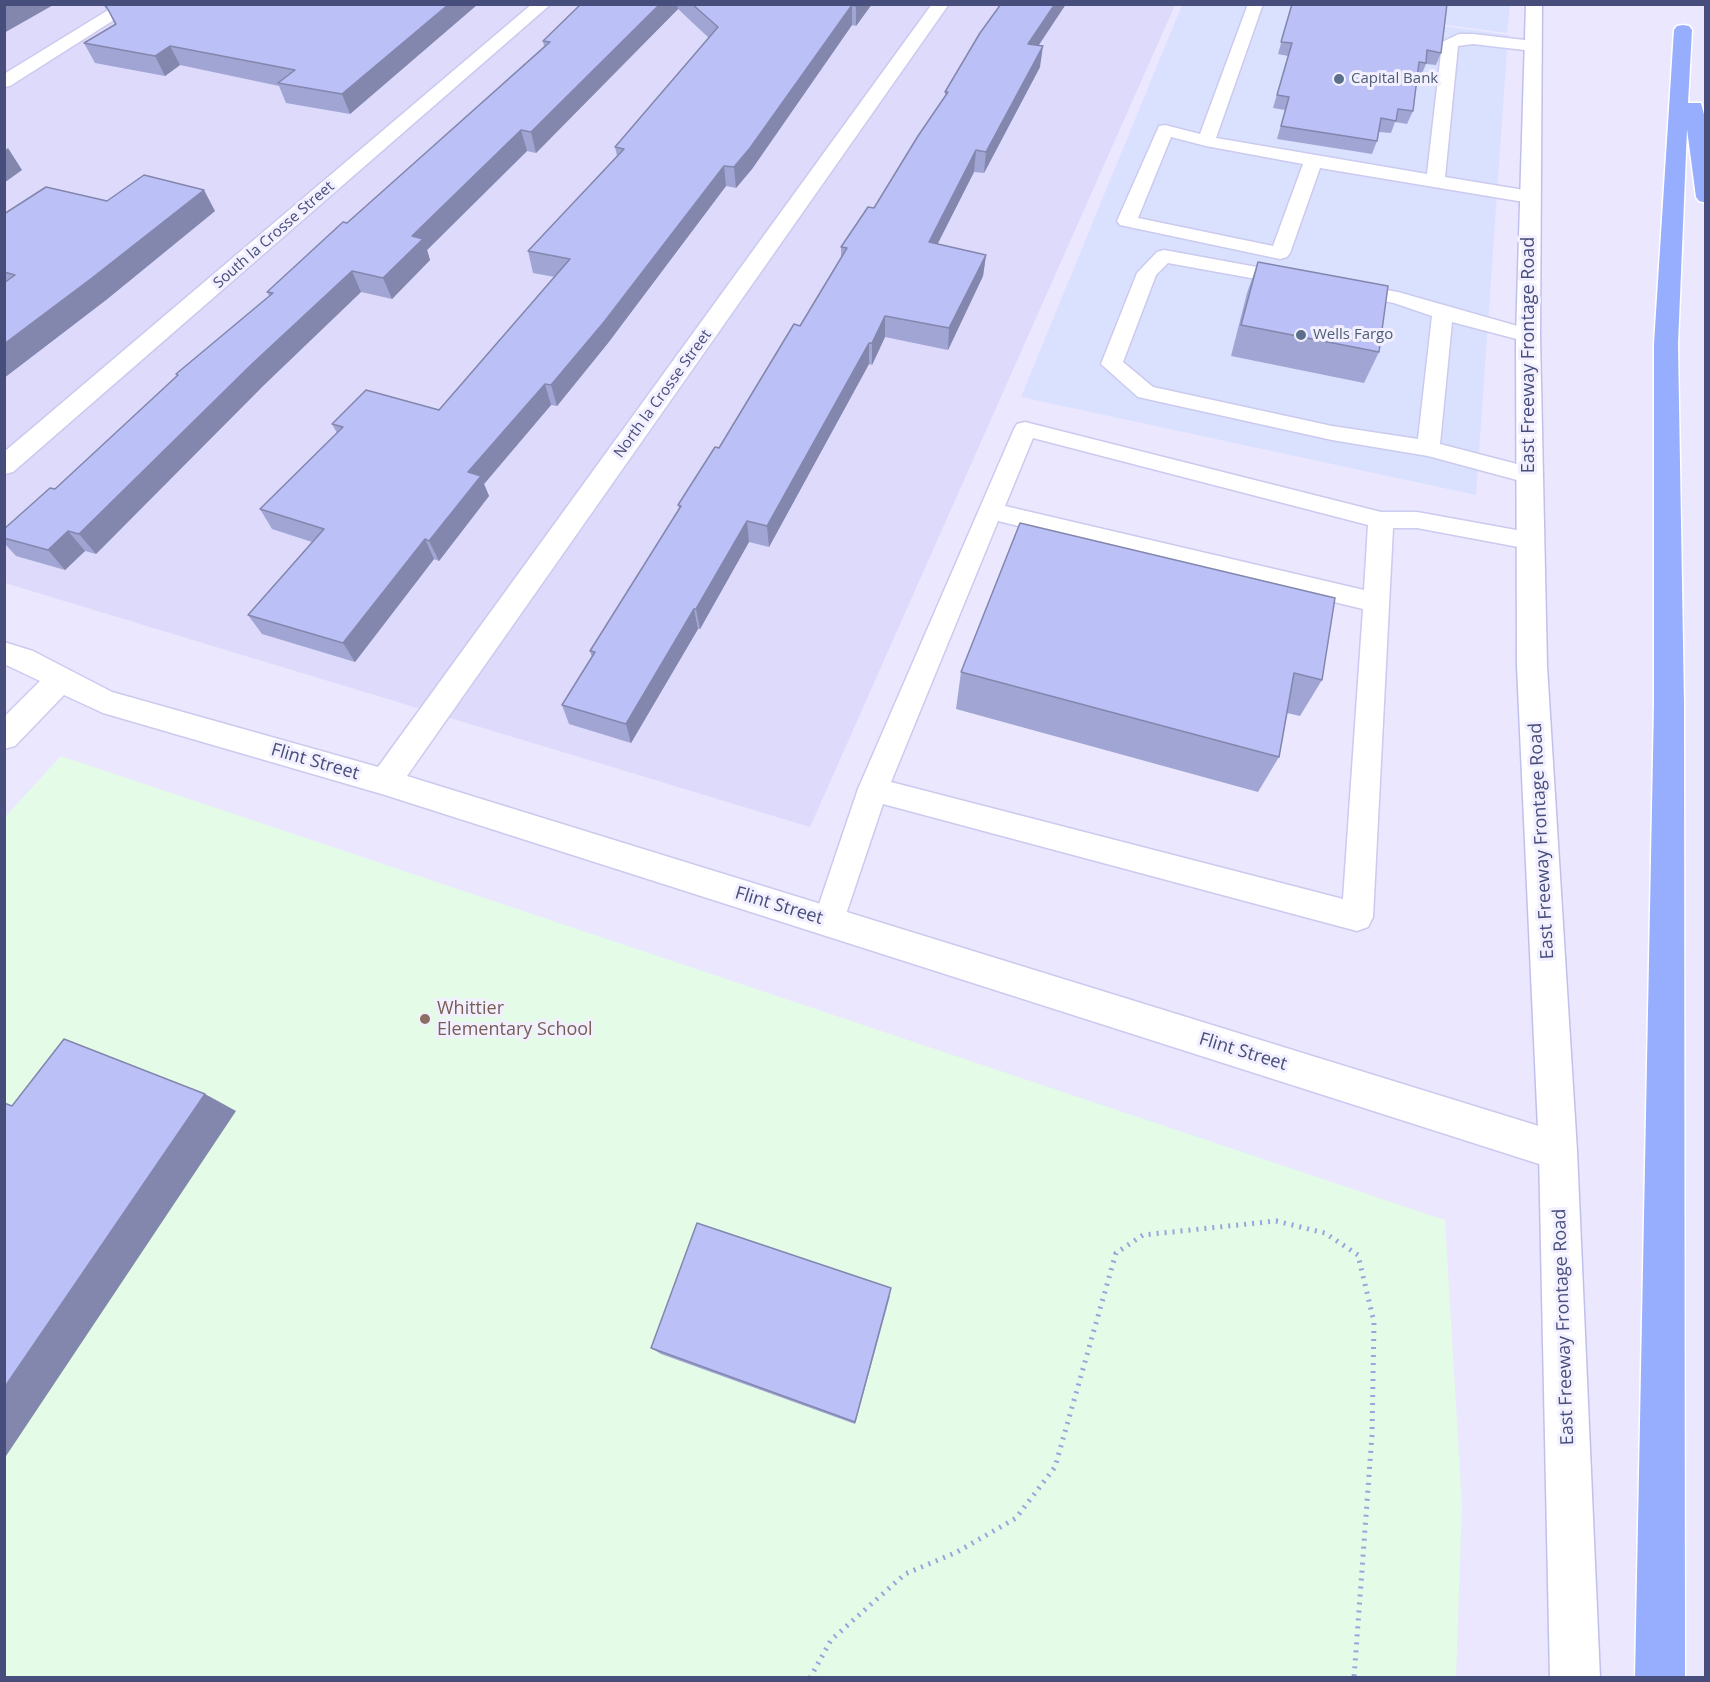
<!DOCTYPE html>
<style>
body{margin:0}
#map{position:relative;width:1710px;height:1682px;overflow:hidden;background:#eae7ff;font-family:"Open Sans",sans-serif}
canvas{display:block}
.frame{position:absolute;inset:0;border:6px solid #474e7c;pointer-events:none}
</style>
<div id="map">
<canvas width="1710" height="1682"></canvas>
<div class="frame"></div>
</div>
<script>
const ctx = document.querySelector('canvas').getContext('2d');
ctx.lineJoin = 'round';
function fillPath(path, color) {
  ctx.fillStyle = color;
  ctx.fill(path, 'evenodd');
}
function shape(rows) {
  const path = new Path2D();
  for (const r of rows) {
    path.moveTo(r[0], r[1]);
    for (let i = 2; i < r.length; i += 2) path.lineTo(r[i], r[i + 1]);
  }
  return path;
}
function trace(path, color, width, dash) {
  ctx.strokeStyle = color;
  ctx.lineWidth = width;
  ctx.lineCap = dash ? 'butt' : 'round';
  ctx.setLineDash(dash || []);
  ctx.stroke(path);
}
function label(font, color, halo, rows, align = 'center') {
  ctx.font = font + ' "Open Sans",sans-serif';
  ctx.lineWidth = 6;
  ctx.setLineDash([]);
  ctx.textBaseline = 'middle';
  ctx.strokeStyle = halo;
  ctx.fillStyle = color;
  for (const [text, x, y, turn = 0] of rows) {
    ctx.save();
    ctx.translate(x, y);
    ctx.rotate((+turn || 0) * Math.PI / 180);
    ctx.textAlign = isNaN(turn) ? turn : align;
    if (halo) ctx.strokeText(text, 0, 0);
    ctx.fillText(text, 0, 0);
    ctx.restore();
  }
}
fillPath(shape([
 [4,5,1175,5,810,827,5,583]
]), '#dddafc');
fillPath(shape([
 [1182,5,1290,5,1508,35,1476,495,1021,397],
 [1301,5,1510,5,1507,33]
]), '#dae1ff');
fillPath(shape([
 [61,756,1445,1220,1462,1506,1456,1677,5,1677,4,818]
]), '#e3fbe7');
const service = shape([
 [1248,4,1263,4,1216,138,1427,174,1442,44,1444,41,1459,34,1473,34,1533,41,1541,46,1539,49,1533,51,1473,44,1458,46,1445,177,1530,191,1537,193,1539,197,1537,201,1530,203,1320,168,1290,253,1287,257,1280,259,1120,225,1117,221,1159,126,1165,125,1200,134,1248,4],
 [1171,137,1206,146,1303,164,1273,246,1138,218,1171,137],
 [1164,250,1295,274,1302,276,1305,280,1302,284,1295,286,1168,263,1156,275,1123,362,1153,387,1332,426,1418,439,1432,316,1394,303,1338,293,1335,289,1338,285,1345,283,1398,292,1535,331,1539,336,1535,341,1528,342,1452,322,1440,444,1536,469,1540,475,1536,481,1528,483,1428,456,1332,440,1138,397,1101,364,1137,273,1157,252,1164,250],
 [1025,422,1381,512,1417,512,1538,534,1541,540,1538,546,1529,549,1417,528,1393,528,1373,917,1368,927,1357,931,883,804,840,932,829,936,818,932,813,922,858,789,1014,429,1017,424,1025,422],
 [1033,438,1368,525,1364,590,1005,506,1033,438],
 [998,521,1363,609,1343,899,891,782,998,521]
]);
const minor = shape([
 [118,4,139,4,10,86,4,87,4,74,118,4],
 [532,4,551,4,13,472,4,474,4,452,532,4],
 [932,4,949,4,407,776,1558,1132,1572,1137,1577,1151,1572,1165,1558,1170,385,795,103,713,64,695,15,746,4,749,4,717,40,681,4,664,4,642,33,651,112,692,378,767,932,4]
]);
const secondary = shape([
 [1526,4,1542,4,1540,336,1547,666,1577,1151,1600,1678,1550,1678,1539,1151,1517,666,1516,336,1526,4]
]);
const motorway = shape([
 [1683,25,1689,26,1692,30,1688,103,1701,103,1706,122,1706,203,1699,201,1696,197,1687,129,1678,344,1684,704,1685,1678,1635,1678,1654,704,1654,344,1674,30,1677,26,1683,25]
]);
trace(service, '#cbcaef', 3);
trace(minor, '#cbcaef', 3);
trace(secondary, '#c0c0ed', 3);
trace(motorway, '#fff', 3);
trace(shape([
 [810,1678,831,1640,905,1574,957,1552,1016,1518,1055,1467,1116,1253,1143,1235,1276,1221,1325,1233,1358,1255,1374,1322,1372,1435,1354,1678]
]), '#9da3dd', 5, [2, 6]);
fillPath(service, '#fff');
fillPath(minor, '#fff');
fillPath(secondary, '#fff');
fillPath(motorway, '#97aeff');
fillPath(shape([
 [103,4,478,4,350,114,286,103,279,86,180,65,165,76,95,63,84,43,115,25,107,8,106,9],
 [581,4,872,4,856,26,852,25,752,169,736,188,726,186,608,343,557,406,551,405,484,484,489,496,439,561,434,559,355,662,262,634,248,615,312,542,272,529,260,509,337,433,332,424,439,410,555,277,533,273,528,251,617,156,615,147,709,38,678,9,536,153,527,151,427,250,430,260,392,299,361,292,264,385,96,554,85,551,65,570,16,556,4,543,4,529,55,489,177,376,176,374,269,296,267,292,347,223,544,46,543,41],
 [1001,4,1066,4,1039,45,1040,67,984,173,974,172,937,244,986,255,983,276,948,350,885,337,872,365,869,364,769,547,749,542,700,629,698,629,631,743,569,724,562,705,592,657,590,651,679,509,678,505,719,448,800,326,841,258,841,247,874,208,945,97,945,92],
 [1292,4,1441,53,1436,65,1426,64,1421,76,1418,75,1413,111,1407,124,1395,122,1391,133,1379,132,1377,141,1372,154,1277,139,1285,110,1273,108,1288,56,1278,54],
 [107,201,215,211,106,300,4,378,4,214],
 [1258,262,1379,352,1364,383,1231,356,1247,293],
 [1020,523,1322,680,1300,716,1287,713,1279,757,1258,792,956,709,961,672],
 [890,1296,855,1424,661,1354,651,1348]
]), '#a1a5d4');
fillPath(shape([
 [9,4,55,4,4,33,4,7],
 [449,4,478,4,350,114,342,94],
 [660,4,677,4,678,9,536,153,531,132],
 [857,4,872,4,856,26,856,6],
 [1055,4,1066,4,1026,64,1028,44],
 [852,5,852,25,752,169,736,188,734,167],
 [170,46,180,65,165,76,155,56],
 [1043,46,1040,67,984,173,986,152],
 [521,130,527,151,427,250,430,260,392,299,383,278,412,236],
 [8,148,22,170,4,183,4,151],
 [976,150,974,172,928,263,929,242],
 [724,166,726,186,608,343,557,406,551,385],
 [204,190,215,211,106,300,4,378,4,344],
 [986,255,983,276,948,350,949,328],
 [352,271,361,292,264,385,96,554,79,534,252,364],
 [885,316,885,337,872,365,872,343],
 [869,343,869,364,769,547,767,526],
 [545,384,551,405,484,484,489,496,439,561,429,541,468,472],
 [747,521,749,542,700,629,696,609],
 [68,531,85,551,65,570,48,550],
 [425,539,434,559,355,662,343,643],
 [694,609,698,629,631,743,626,724],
 [205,1094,236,1111,4,1459,4,1388]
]), '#8386ad');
const building = shape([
 [105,4,449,4,342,94,278,83,295,70,170,46,155,56,84,43,116,24,105,4],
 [581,4,660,4,531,132,521,130,412,236,423,239,383,278,352,271,252,364,79,534,68,531,48,550,4,538,4,529,50,488,55,489,178,375,176,374,273,293,267,292,343,222,347,223,550,42,543,41,581,4],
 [692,4,857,4,856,6,852,5,750,148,734,167,724,166,604,322,551,385,545,384,468,472,481,476,429,541,425,539,343,643,248,615,324,529,260,509,343,427,332,424,366,390,439,410,570,259,528,251,624,149,615,147,718,27,692,4],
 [1001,4,1055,4,1028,44,1043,46,986,152,976,150,929,242,986,255,949,328,885,316,872,343,869,343,767,526,747,521,696,609,694,609,626,724,562,705,595,652,590,651,681,506,678,505,715,447,719,448,794,324,800,326,847,248,841,247,868,207,874,208,918,136,948,92,945,92,980,33,1001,4],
 [1292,4,1447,4,1441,53,1427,50,1426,63,1419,62,1413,111,1398,109,1396,121,1381,118,1377,141,1281,126,1289,97,1277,95,1292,43,1281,42,1292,4],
 [144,175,204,190,92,278,4,344,4,283,15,275,4,272,4,214,46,187,107,201,144,175],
 [1258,262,1388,286,1379,352,1241,325,1258,262],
 [1020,523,1335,598,1322,680,1294,673,1279,757,961,672,1020,523],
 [64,1039,205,1094,4,1388,4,1103,12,1106,64,1039],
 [697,1223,891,1288,855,1422,651,1348,697,1223]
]);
fillPath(building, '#bbc0f7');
trace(building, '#8386ad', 1.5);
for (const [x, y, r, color] of [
 [1339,79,6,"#5c6f8a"],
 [1301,335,6,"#5c6f8a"],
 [425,1019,6,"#8d6e63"]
]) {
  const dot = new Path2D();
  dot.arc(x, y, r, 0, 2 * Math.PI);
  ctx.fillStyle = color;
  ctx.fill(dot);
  trace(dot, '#f2efff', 2);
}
label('15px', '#4e5e75', '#f2efff', [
 ["Capital Bank",1351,79],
 ["Wells Fargo",1313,335]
], 'left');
label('15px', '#474e7c', '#f2efff', [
 ["South la Crosse Street",274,235,-41],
 ["North la Crosse Street",663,394,-54]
]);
label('18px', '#474e7c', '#f2efff', [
 ["East Freeway Frontage Road",1529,355,-90],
 ["Flint Street",315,762,16],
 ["East Freeway Frontage Road",1542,841,-93],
 ["Flint Street",779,906,17],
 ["Flint Street",1243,1052,17],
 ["East Freeway Frontage Road",1564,1327,-92]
]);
label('18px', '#785e54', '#f2efff', [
 ["Whittier",437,1009],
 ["Elementary School",437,1030]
], 'left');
</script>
